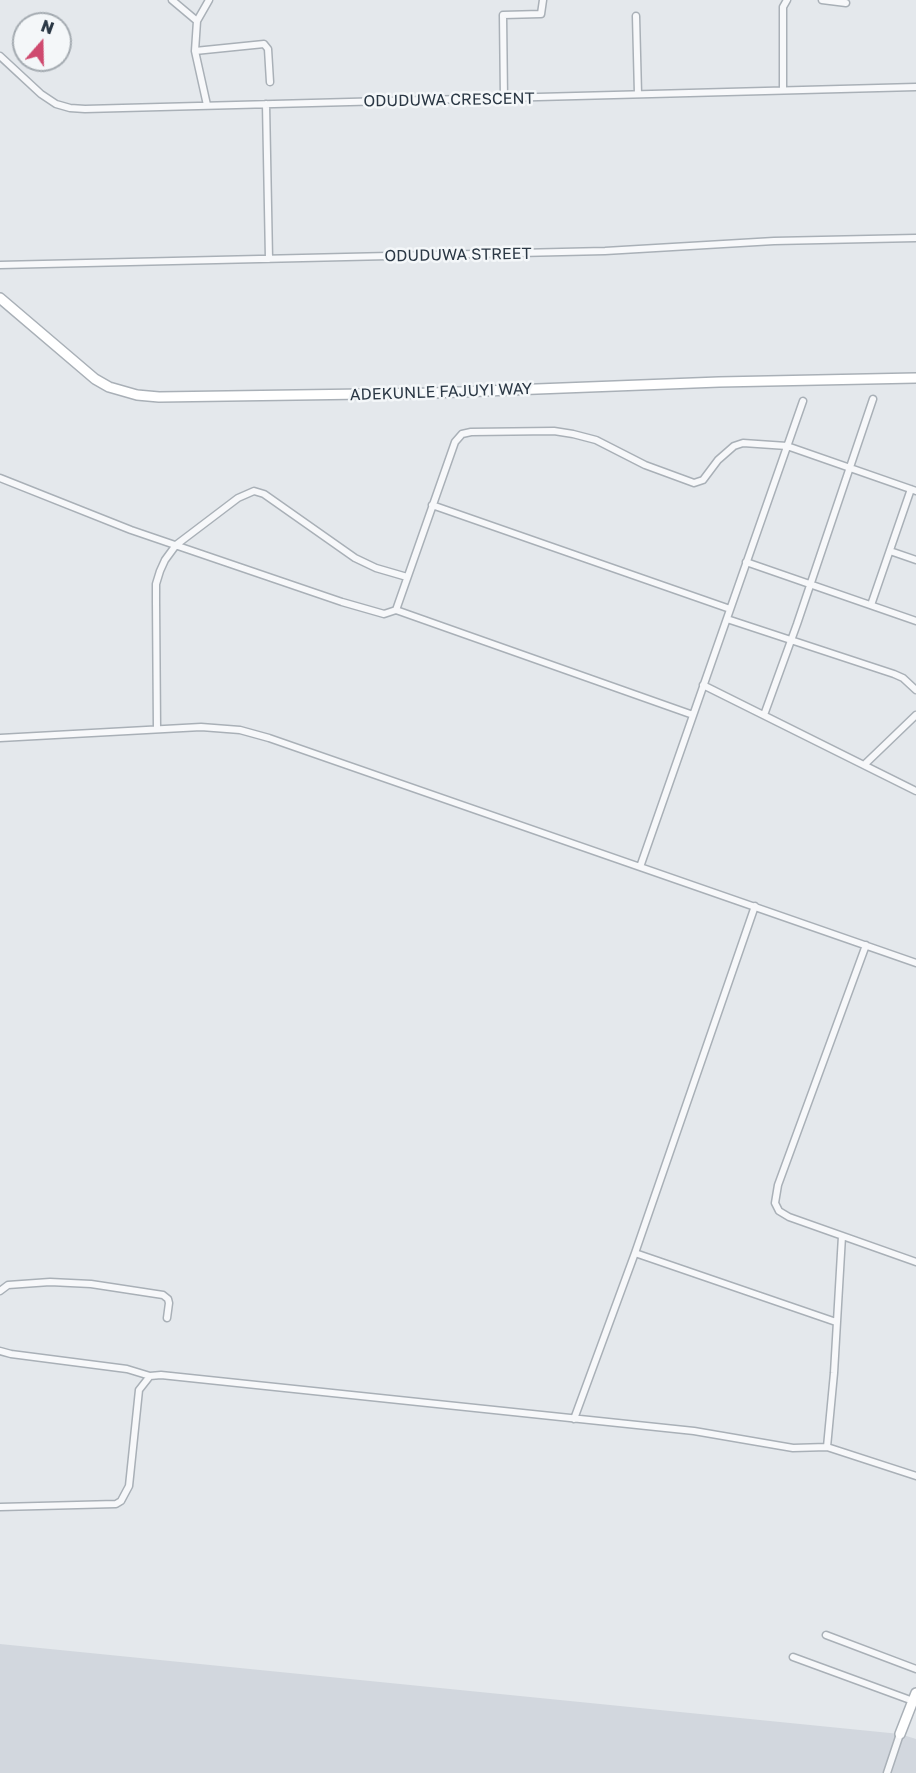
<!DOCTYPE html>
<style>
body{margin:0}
#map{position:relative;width:916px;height:1773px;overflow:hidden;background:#e4e8ec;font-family:"Golos Text",sans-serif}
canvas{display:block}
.north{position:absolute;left:12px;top:12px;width:60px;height:60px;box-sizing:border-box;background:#f4f7f9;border:2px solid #a4abb1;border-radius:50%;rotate:20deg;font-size:16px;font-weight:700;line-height:24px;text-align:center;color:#2b3845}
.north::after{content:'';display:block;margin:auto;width:21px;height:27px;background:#cf4a6f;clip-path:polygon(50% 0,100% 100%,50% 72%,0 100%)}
</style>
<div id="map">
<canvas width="916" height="1773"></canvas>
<div class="north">N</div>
</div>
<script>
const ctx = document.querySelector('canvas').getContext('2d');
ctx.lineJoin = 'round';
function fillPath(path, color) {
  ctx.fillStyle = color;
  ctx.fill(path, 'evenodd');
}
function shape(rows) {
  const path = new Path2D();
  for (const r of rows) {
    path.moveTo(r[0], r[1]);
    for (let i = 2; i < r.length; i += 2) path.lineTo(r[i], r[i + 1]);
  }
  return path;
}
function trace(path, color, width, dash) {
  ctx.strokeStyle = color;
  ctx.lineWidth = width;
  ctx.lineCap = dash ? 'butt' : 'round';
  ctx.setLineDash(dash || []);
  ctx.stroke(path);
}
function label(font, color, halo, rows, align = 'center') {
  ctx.font = font + ' "Golos Text",sans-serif';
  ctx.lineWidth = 5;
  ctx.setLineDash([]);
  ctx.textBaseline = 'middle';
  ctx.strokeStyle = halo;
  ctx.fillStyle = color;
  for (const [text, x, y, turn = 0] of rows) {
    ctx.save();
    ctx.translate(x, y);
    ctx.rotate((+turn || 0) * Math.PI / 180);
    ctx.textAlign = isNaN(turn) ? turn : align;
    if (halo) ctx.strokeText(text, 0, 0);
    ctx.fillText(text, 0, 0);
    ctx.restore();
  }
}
fillPath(shape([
 [0,1644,900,1734,916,1739,916,1773,0,1773]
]), '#d2d7de');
const street = shape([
 [172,0,197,21],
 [822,0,846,3],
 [636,16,638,94],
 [195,51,264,44,268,49,270,82],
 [0,56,41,94,56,104,70,108,85,109,916,87],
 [783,89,783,7,787,0],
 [504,99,503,15,541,14,543,0],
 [266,104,269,259],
 [207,105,195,51,197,21,209,0],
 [0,265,605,251,774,241,916,238],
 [0,478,131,530,342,602,384,614,396,610,693,715],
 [432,505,730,609],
 [890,551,916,560],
 [746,562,916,621],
 [871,605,911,489],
 [396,610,455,442,462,434,471,432,554,431,573,434,596,440,645,465,694,483,703,480,718,460,734,446,743,443,787,446,916,491],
 [727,619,894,674,903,678,916,690],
 [703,685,916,791],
 [764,715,797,624,873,399],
 [157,729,156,601,156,584,160,571,165,560,176,545,238,498,254,491,264,494,355,558,376,568,407,577],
 [0,738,201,727,240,730,269,738,916,963],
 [864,765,916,715],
 [640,867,803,401],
 [866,945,778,1185,775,1203,779,1211,789,1217,916,1262],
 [635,1253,836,1322],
 [0,1291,8,1285,50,1282,91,1284,163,1295,168,1299,169,1303,167,1318],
 [0,1351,11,1354,127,1369,150,1376],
 [574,1419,635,1253,755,906],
 [827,1447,834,1373,842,1236],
 [0,1507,116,1504,121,1501,129,1486,139,1390,150,1376,161,1375,694,1431,793,1448,827,1447,916,1476],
 [826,1635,916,1669],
 [793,1657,913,1701],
 [887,1773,900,1734]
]);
const secondary = shape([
 [0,298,95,379,109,387,137,395,159,397,433,393,719,382,916,378],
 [900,1734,916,1693]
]);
trace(street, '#a9b0b7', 9);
trace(secondary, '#a9b0b7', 12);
trace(street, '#f7f8fa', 6);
trace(secondary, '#fff', 9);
label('16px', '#2b3845', '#f4f7f9', [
 ["ODUDUWA CRESCENT",449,100,-1],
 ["ODUDUWA STREET",458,255,-1],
 ["ADEKUNLE FAJUYI WAY",441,392,-2]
]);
</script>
